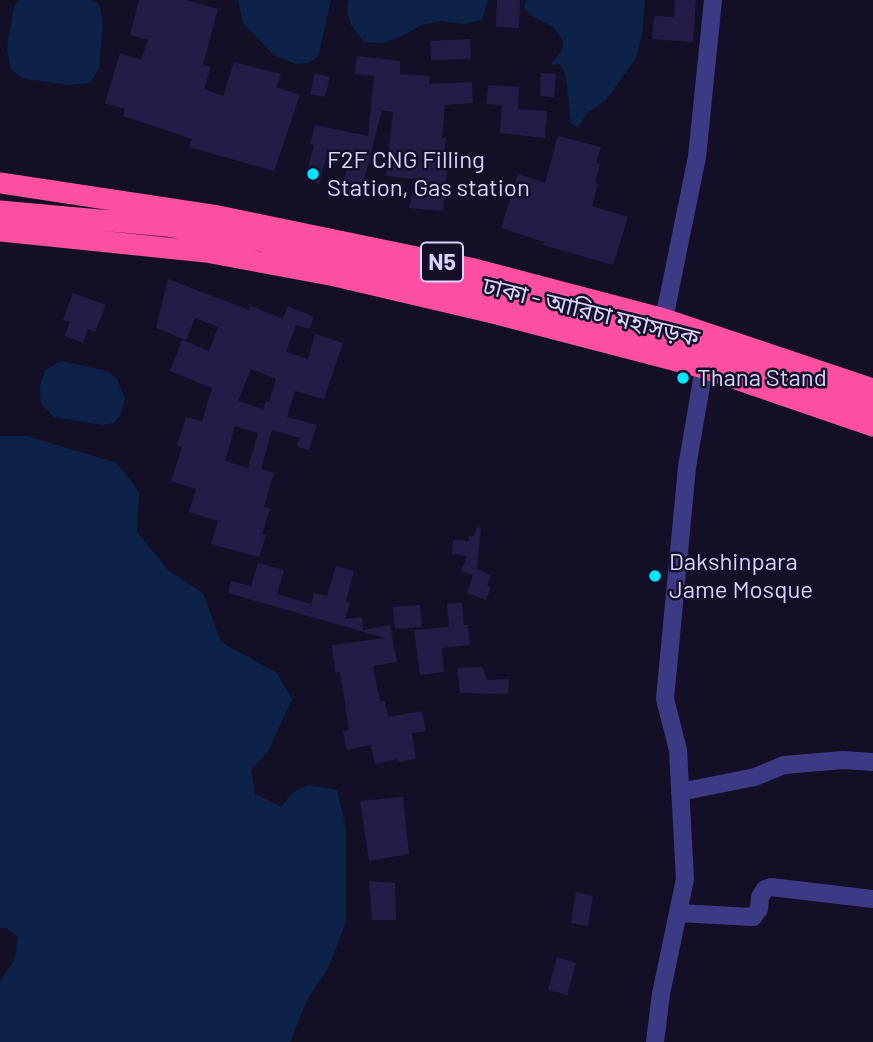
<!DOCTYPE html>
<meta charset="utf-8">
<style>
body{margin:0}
canvas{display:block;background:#130f26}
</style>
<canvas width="873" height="1042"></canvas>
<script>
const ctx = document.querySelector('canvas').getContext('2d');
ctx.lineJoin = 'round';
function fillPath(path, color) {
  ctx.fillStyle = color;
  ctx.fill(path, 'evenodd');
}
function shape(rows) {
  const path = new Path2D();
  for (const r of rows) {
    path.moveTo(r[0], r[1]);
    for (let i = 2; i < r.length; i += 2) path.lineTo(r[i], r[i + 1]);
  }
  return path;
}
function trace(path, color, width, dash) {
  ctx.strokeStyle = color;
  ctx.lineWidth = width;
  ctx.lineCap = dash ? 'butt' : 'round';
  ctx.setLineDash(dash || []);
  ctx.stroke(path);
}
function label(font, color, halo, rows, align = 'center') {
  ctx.font = font + ' Barlow,"Noto Sans Bengali",sans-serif';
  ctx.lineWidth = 5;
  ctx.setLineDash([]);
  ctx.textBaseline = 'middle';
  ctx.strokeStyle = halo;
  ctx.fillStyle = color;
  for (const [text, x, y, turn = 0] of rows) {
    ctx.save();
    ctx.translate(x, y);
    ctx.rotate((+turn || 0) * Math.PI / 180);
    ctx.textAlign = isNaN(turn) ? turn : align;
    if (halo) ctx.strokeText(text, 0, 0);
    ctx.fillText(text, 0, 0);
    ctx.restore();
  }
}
fillPath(shape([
 [19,0,90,0,99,4,103,23,99,69,90,83,69,85,22,78,11,69,7,49,14,6],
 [238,0,331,0,318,57,308,63,296,64,274,55,243,23],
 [348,0,488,0,482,20,463,24,441,21,421,25,402,36,383,43,364,42,351,25,347,10],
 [526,0,645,0,642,35,636,58,606,100,587,113,578,127,571,124,566,76,560,64,551,65,562,50,563,41,554,28,529,14,524,8],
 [61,361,107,371,117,379,125,399,120,415,114,423,102,425,54,417,41,404,40,386,45,370],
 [0,436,27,436,117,463,139,492,137,532,169,571,203,593,221,642,277,673,292,699,268,751,251,770,255,794,281,807,292,793,308,785,337,790,346,828,346,922,328,968,308,998,290,1042,0,1042,0,981,14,961,18,937,6,928,0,928]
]), '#0c2248');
fillPath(shape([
 [139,0,186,0,218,9,203,65,211,67,204,89,223,96,234,62,281,74,276,87,300,95,274,171,189,147,192,139,123,116,125,109,105,103,120,53,141,60,148,40,130,35],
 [497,0,520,0,519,28,496,27],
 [675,0,696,0,693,42,652,39,654,16,674,17],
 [470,39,471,59,431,60,430,41],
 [357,56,400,61,400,74,430,76,429,84,472,82,473,103,445,105,442,138,446,138,443,164,448,164,443,211,409,208,415,179,386,176,393,112,382,110,361,193,342,188,350,156,328,151,319,184,305,180,314,145,310,144,315,125,368,136,374,76,355,74],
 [315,73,330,77,325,97,310,94],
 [541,73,556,74,554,97,540,96],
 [488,85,519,87,518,109,547,111,545,138,500,133,502,105,486,104],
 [558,136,601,147,596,163,600,164,595,183,598,184,592,206,628,217,613,265,543,245,544,242,501,228,518,174,545,183],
 [168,279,249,310,251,306,283,319,288,306,314,317,309,329,296,325,286,352,308,359,315,334,343,343,324,399,295,391,287,417,317,425,309,450,297,446,300,438,272,430,261,469,274,473,264,507,270,508,262,534,266,535,259,557,211,544,218,521,189,512,196,489,171,481,182,447,177,446,186,417,202,421,212,388,170,371,182,340,209,351,218,327,195,318,186,340,156,328],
 [251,369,276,379,269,402,266,401,263,409,238,401],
 [235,426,258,433,248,468,225,461],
 [73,293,106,305,95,332,88,329,83,343,65,336,70,322,63,320],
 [477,527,481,528,477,569,491,575,487,585,491,587,486,600,467,593,473,575,461,571,467,556,452,554,453,540,469,541,469,536,474,536],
 [258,563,284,570,277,594,311,604,314,593,327,596,336,566,354,571,346,601,350,603,345,619,362,617,363,630,390,625,397,662,373,666,380,701,385,701,388,717,422,711,426,731,412,733,416,759,399,762,398,759,375,764,371,745,347,750,343,731,349,730,340,672,335,672,332,645,385,638,228,593,231,581,251,586],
 [462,603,464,625,468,625,470,645,442,648,444,672,420,675,414,630,449,627,447,604],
 [420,605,422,627,395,629,393,607],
 [482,667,487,680,509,679,508,694,460,693,457,668],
 [403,797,409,854,369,861,360,801],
 [369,881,395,883,396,920,372,920],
 [576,892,593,896,588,926,571,923],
 [557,957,576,963,567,995,548,990]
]), '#241b47');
trace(shape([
 [664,319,697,157,713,0],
 [680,792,755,777,784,765,843,760,873,762],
 [678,913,753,917,759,909,760,897,765,889,771,887,873,899],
 [655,1042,661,994,685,879,678,750,665,699,687,467,704,368]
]), '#3d3a85', 18);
trace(shape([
 [0,183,218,216,470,268,664,319,873,389],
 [0,211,166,226,262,241,461,284,635,331,873,407],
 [0,231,206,252,335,276,493,313,704,368,873,426]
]), '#ff4fa3', 21);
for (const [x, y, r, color] of [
 [313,174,7,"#00e5ff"],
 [683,378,7,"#00e5ff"],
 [655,576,7,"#00e5ff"]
]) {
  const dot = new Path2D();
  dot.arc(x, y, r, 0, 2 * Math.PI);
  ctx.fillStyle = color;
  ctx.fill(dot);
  trace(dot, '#130f26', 2.5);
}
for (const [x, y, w] of [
 [442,262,42]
]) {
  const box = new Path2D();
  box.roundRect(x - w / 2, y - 19.5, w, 39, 5);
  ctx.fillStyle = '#130f26';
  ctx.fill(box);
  trace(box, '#d9d4ff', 2);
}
label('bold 23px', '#d9d4ff', null, [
 ["N5",442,262]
]);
label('24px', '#d9d4ff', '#130f26', [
 ["F2F CNG Filling",327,160],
 ["Station, Gas station",327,188],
 ["Thana Stand",697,378],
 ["Dakshinpara",669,562],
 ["Jame Mosque",669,590]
], 'left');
label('24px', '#d9d4ff', '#130f26', [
 ["ঢাকা - আরিচা মহাসড়ক",591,312,14]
]);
</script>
